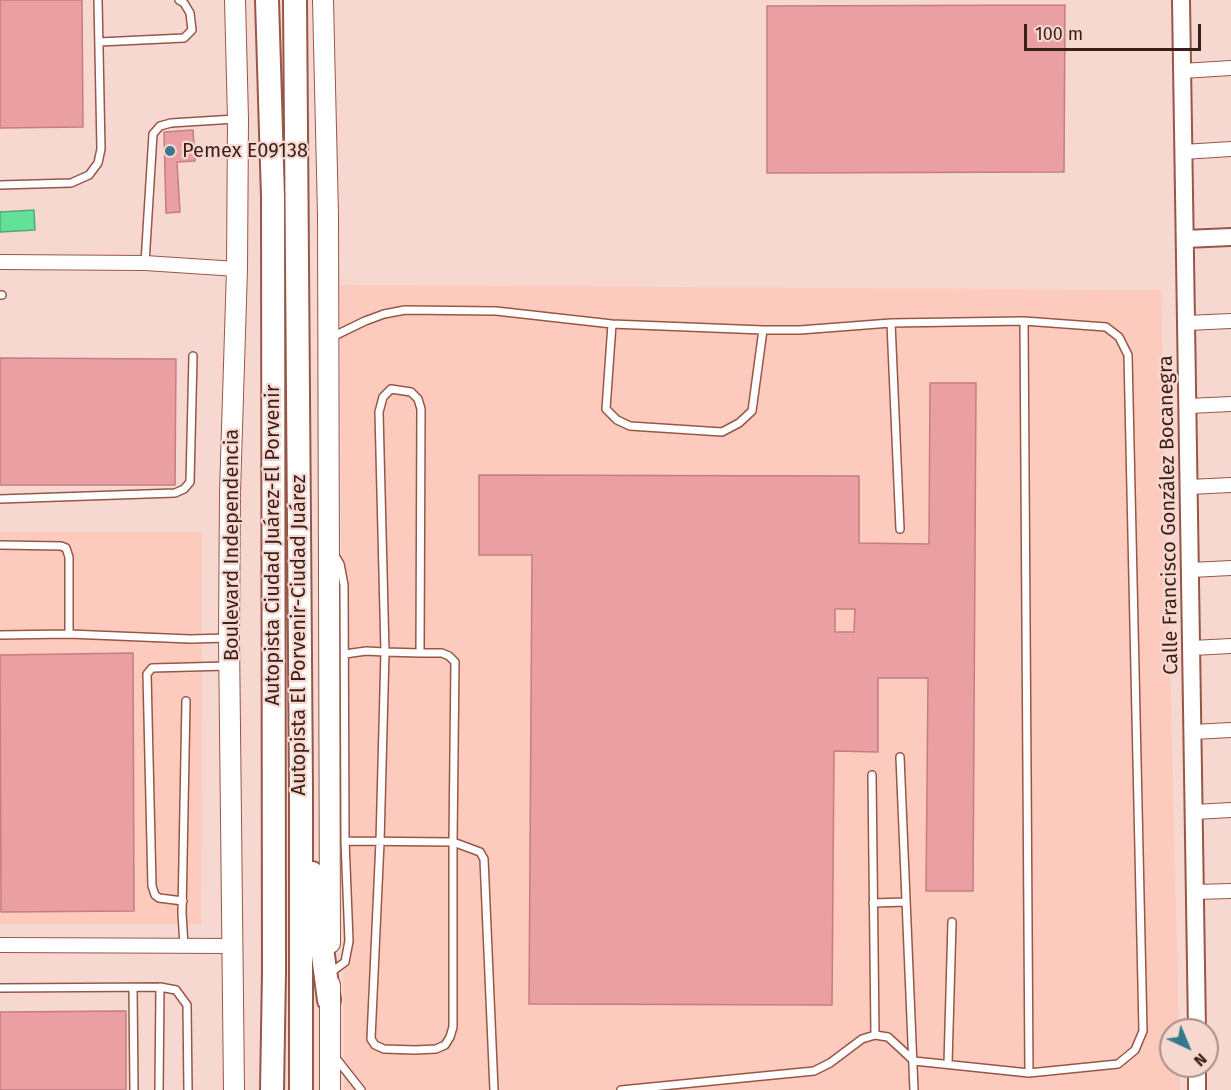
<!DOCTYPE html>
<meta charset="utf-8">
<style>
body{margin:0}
#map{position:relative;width:1231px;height:1090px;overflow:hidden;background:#f7d8d0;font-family:"Fira Sans",sans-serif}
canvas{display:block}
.north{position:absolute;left:1159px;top:1018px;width:60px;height:60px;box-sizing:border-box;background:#f7d8d0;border:2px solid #ab8e86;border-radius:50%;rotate:136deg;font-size:16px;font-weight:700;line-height:24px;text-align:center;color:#3a1e17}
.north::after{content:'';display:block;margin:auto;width:21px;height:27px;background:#36798a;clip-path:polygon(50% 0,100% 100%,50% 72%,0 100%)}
.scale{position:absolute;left:1024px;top:24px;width:177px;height:27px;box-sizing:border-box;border:3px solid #3a1e17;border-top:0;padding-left:8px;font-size:18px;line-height:21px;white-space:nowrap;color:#3a1e17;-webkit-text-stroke:4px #f7d8d0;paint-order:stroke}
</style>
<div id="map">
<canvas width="1231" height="1090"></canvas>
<div class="north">N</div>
<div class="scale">100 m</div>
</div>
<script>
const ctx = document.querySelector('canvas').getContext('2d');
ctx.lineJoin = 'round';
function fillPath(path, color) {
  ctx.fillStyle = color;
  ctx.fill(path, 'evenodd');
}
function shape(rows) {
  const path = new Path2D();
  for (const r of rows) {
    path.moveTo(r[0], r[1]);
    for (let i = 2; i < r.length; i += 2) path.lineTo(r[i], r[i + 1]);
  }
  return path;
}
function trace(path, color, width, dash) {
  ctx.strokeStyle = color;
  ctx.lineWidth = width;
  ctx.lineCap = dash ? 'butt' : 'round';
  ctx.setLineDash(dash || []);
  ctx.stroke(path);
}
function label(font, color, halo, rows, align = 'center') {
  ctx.font = font + ' "Fira Sans",sans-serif';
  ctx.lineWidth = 4.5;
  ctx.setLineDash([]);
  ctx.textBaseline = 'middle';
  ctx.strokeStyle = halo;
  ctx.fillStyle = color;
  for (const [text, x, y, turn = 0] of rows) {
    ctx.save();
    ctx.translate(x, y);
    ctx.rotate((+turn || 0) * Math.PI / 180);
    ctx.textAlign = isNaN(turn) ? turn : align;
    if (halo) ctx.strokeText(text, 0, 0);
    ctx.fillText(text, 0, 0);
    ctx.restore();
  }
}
fillPath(shape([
 [340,285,1161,290,1179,1030,1171,1030,1171,1066,1180,1066,1180,1090,344,1090],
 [0,532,202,532,201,924,0,924]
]), '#fdcbbd');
const water = shape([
 [34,210,35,230,0,232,0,212,34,210]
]);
fillPath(water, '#63e19b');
trace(water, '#57a673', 1.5);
const building = shape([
 [0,0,82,0,83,127,0,128,0,0],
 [1065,5,1064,172,767,173,767,6,1065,5],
 [193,130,195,161,177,162,180,212,166,213,164,132,193,130],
 [0,358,176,359,175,485,0,485,0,358],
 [930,383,976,383,973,891,926,891,928,678,878,678,878,752,834,751,832,1005,529,1004,532,555,479,555,479,475,859,476,859,543,929,544,930,383],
 [835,609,855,609,854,632,835,632,835,609],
 [133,653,134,911,1,912,0,655,133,653],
 [126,1011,126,1090,0,1090,0,1012,126,1011]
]);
fillPath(building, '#ea9fa2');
trace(building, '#c57d81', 1.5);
const service = shape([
 [99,42,184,38,192,30,190,13,184,3,179,0],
 [0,185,71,183,89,175,98,163,101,149,98,0],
 [145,263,153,134,160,126,171,123,235,119],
 [0,295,2,295],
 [1024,321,1029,1073],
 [891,323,900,529],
 [612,324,606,409,617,420,630,426,722,432,739,423,752,411,763,330],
 [330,338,365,321,384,314,405,310,496,311,612,324,763,330,800,330,891,323,1024,321,1106,327,1119,337,1128,355,1143,1031,1135,1050,1118,1064,1029,1073,914,1061,888,1037,875,1035,862,1039,830,1063,814,1071,621,1090],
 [0,499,175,493,184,489,190,482,193,356],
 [0,545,61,546,66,548,69,557,69,634],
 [0,635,69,634,190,639,228,638],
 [345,654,366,651,385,652,420,653,442,653,449,656,455,662,453,842,453,1027,450,1037,445,1045,436,1049,415,1050,384,1049,375,1045,371,1039,380,842,385,652,379,412,383,397,391,389,411,392,418,399,421,409,420,653],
 [900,757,914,1090],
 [872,775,875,1035],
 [345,841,453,842,480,852,484,859,494,1090],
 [183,901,159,898,155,895,152,886,147,674,152,668,227,666],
 [873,903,906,902],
 [184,946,182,913,186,701],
 [330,973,345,962,349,941,345,841,344,585,340,564,334,554],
 [0,988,160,987,176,990,187,1005,188,1090],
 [133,988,134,1090],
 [335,1057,361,1090],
 [948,1064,952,922],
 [159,1090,160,987]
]);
const minor = shape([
 [1182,71,1231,68],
 [1183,152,1231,149],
 [0,262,145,263,237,269],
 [1187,323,1231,321],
 [1189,406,1231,404],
 [1189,487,1231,485],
 [1191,570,1231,568],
 [1192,648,1231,646],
 [1193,732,1231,730],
 [1195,812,1231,810],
 [1195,892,1231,891],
 [0,945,231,946]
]);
const tertiary = shape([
 [1181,0,1197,1030],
 [1185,239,1231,237],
 [1197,1066,1197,1090]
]);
const secondary = shape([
 [323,0,328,215,330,943],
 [234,1090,229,638,230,492,237,269,238,119,235,0],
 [330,1090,330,985]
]);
const trunk = shape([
 [267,0,273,197,274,972,272,1090],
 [295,0,301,786,301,1090],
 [312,873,329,1000]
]);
trace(service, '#985746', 10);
trace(minor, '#985746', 16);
trace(tertiary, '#985746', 20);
trace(secondary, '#985746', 22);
trace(trunk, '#985746', 26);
trace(service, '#fff', 7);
trace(minor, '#fff', 14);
trace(tertiary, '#fff', 16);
trace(secondary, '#fff', 20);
trace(trunk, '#fff', 22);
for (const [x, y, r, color] of [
 [170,151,6,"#36798a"]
]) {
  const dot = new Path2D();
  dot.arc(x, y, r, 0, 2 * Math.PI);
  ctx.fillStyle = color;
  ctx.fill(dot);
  trace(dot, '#f7d8d0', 2);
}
label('20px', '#3a1e17', '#f7d8d0', [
 ["Pemex E09138",182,151]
], 'left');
label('20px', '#3a1e17', '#f7d8d0', [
 ["Calle Francisco González Bocanegra",1169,515,-91],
 ["Boulevard Independencia",232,545,-90],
 ["Autopista Ciudad Juárez-El Porvenir",273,545,-90],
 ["Autopista El Porvenir-Ciudad Juárez",299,635,-90]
]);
</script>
